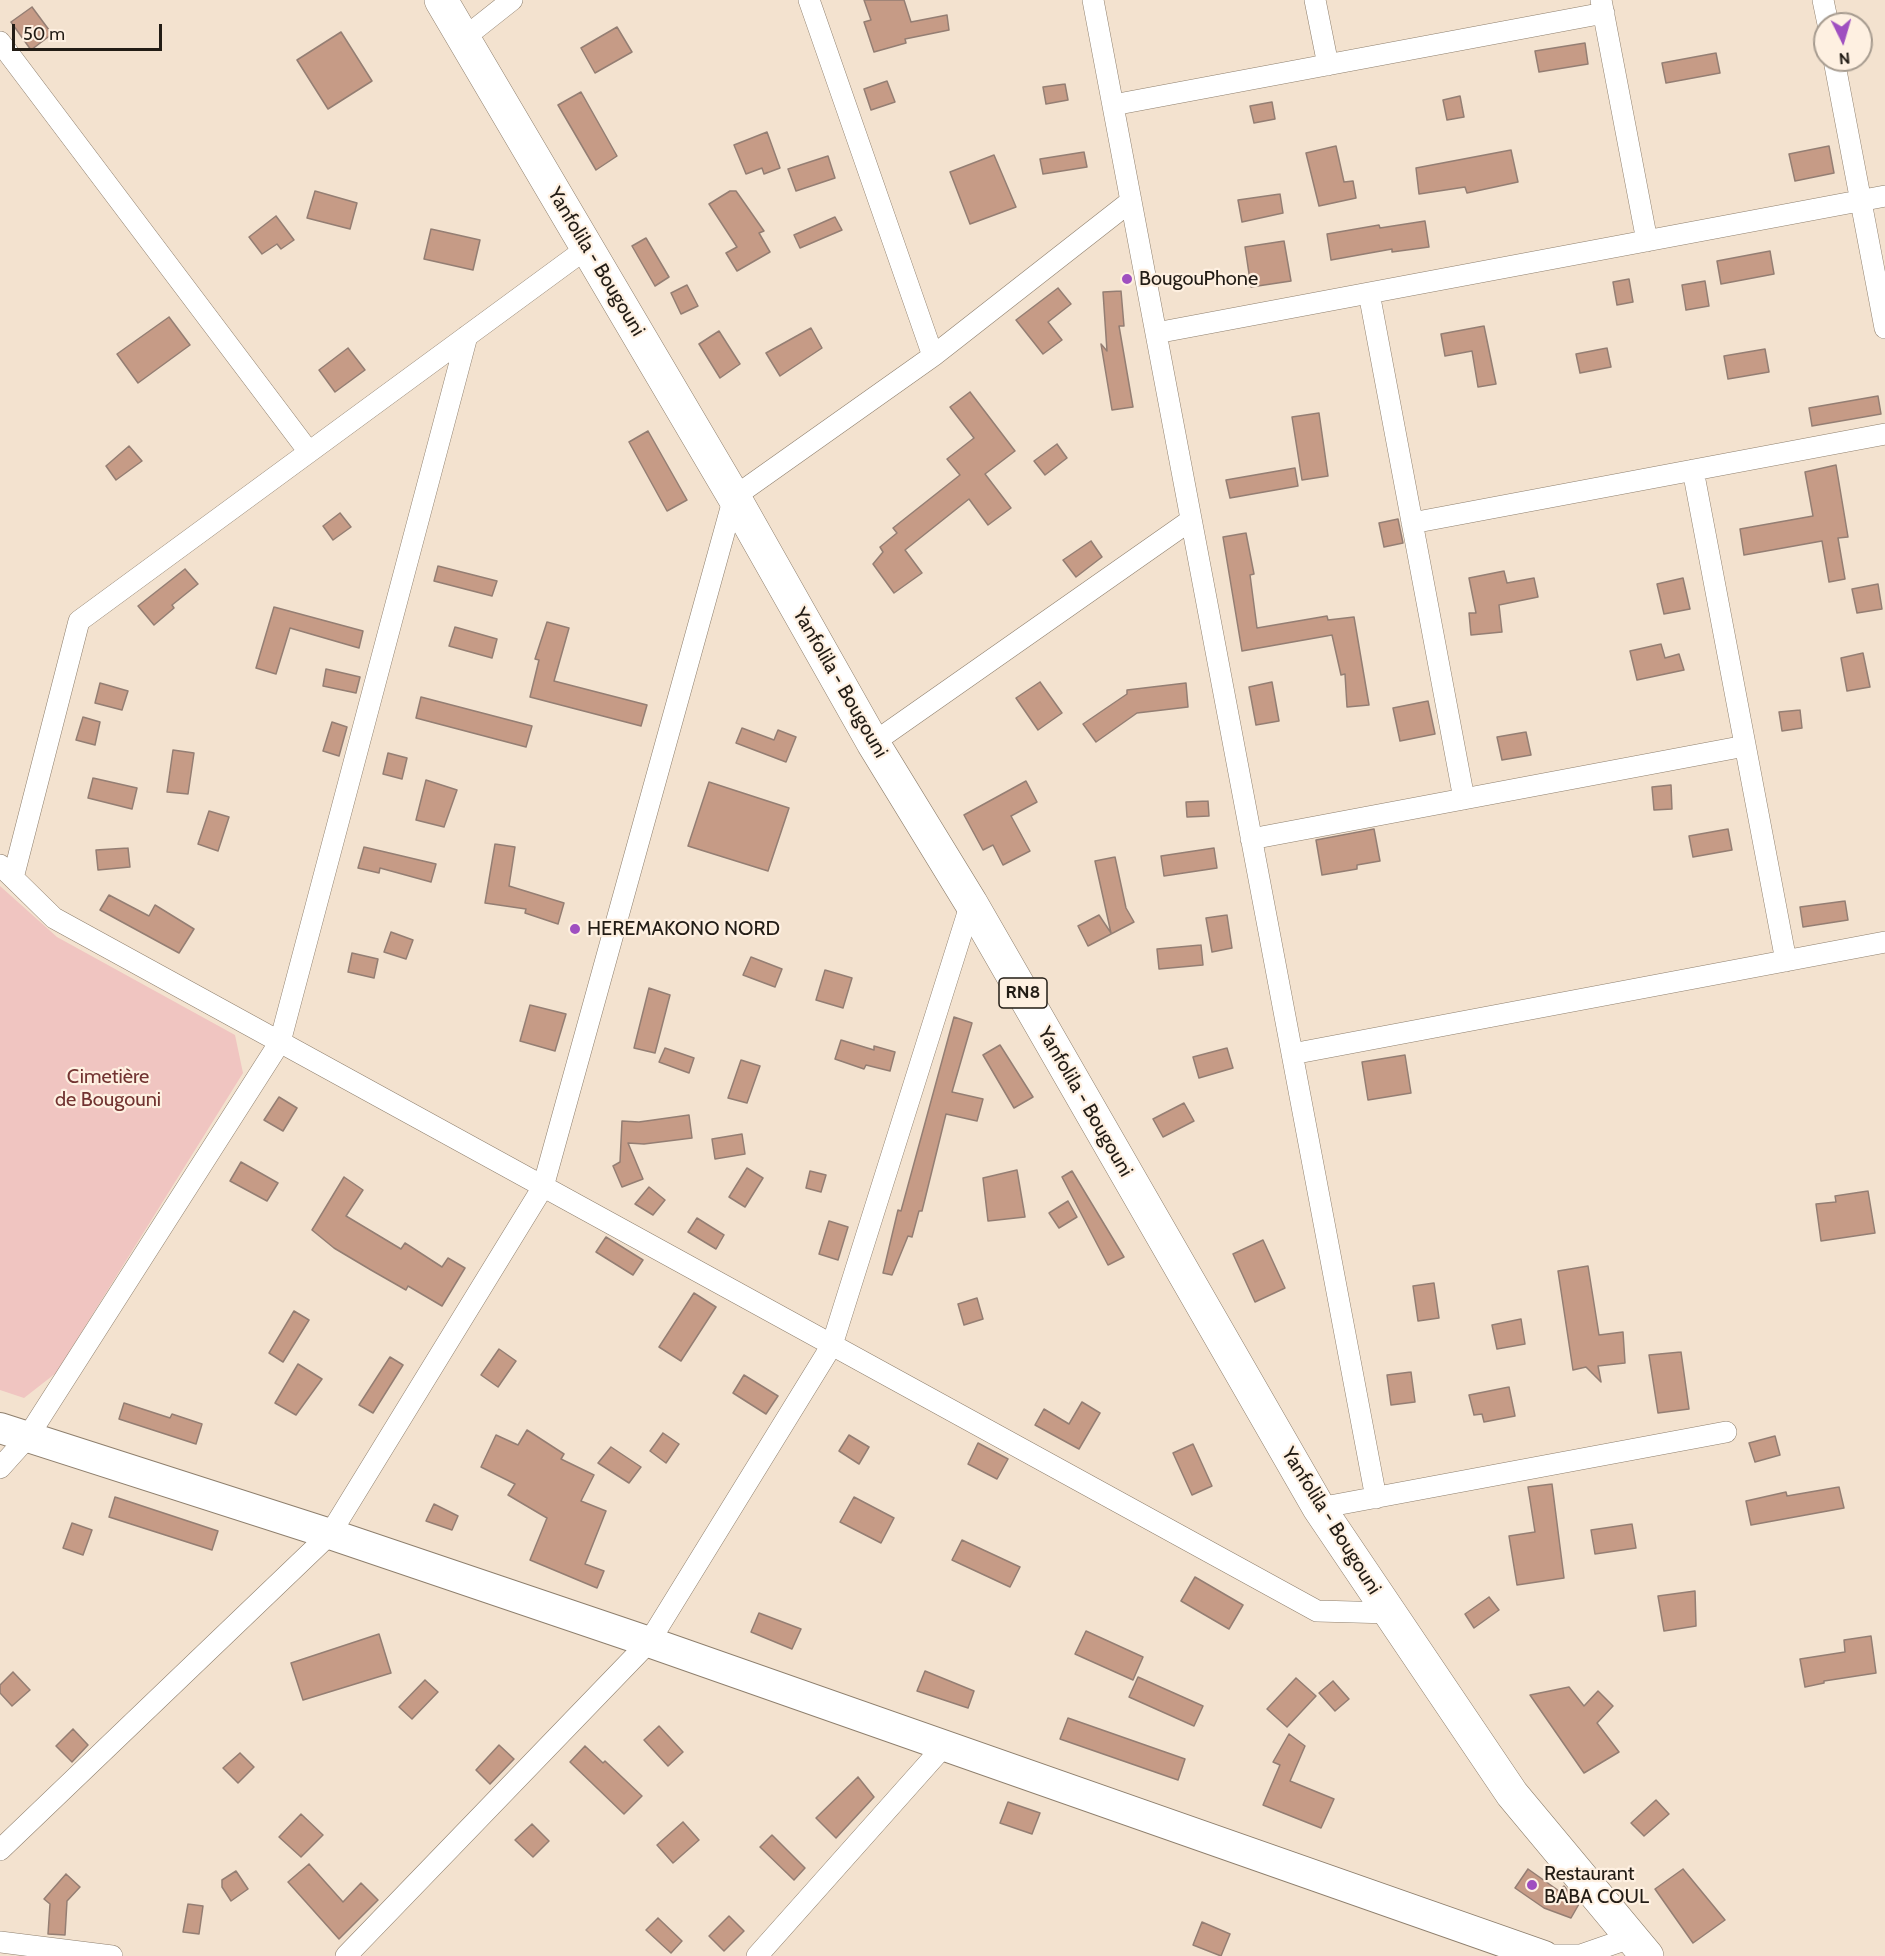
<!DOCTYPE html>
<meta charset="utf-8">
<style>
body{margin:0}
#map{position:relative;width:1885px;height:1956px;overflow:hidden;background:#f3e2cf;font-family:Cabin,sans-serif}
canvas{display:block}
.north{position:absolute;left:1813px;top:12px;width:60px;height:60px;box-sizing:border-box;background:#fef0e1;border:2px solid #a69b8f;border-radius:50%;rotate:175deg;font-size:16px;font-weight:700;line-height:24px;text-align:center;color:#221c15}
.north::after{content:'';display:block;margin:auto;width:21px;height:27px;background:#9f4fc0;clip-path:polygon(50% 0,100% 100%,50% 72%,0 100%)}
.scale{position:absolute;left:12px;top:24px;width:150px;height:27px;box-sizing:border-box;border:3px solid #221c15;border-top:0;padding-left:8px;font-size:18px;line-height:21px;white-space:nowrap;color:#221c15;-webkit-text-stroke:4px #fef0e1;paint-order:stroke}
</style>
<div id="map">
<canvas width="1885" height="1956"></canvas>
<div class="north">N</div>
<div class="scale">50 m</div>
</div>
<script>
const ctx = document.querySelector('canvas').getContext('2d');
ctx.lineJoin = 'round';
function fillPath(path, color) {
  ctx.fillStyle = color;
  ctx.fill(path, 'evenodd');
}
function shape(rows) {
  const path = new Path2D();
  for (const r of rows) {
    path.moveTo(r[0], r[1]);
    for (let i = 2; i < r.length; i += 2) path.lineTo(r[i], r[i + 1]);
  }
  return path;
}
function trace(path, color, width, dash) {
  ctx.strokeStyle = color;
  ctx.lineWidth = width;
  ctx.lineCap = dash ? 'butt' : 'round';
  ctx.setLineDash(dash || []);
  ctx.stroke(path);
}
function label(font, color, halo, rows, align = 'center') {
  ctx.font = font + ' Cabin,sans-serif';
  ctx.lineWidth = 4.5;
  ctx.setLineDash([]);
  ctx.textBaseline = 'middle';
  ctx.strokeStyle = halo;
  ctx.fillStyle = color;
  for (const [text, x, y, turn = 0] of rows) {
    ctx.save();
    ctx.translate(x, y);
    ctx.rotate((+turn || 0) * Math.PI / 180);
    ctx.textAlign = isNaN(turn) ? turn : align;
    if (halo) ctx.strokeText(text, 0, 0);
    ctx.fillText(text, 0, 0);
    ctx.restore();
  }
}
fillPath(shape([
 [0,886,57,937,235,1035,243,1073,56,1373,24,1398,0,1390]
]), '#f0c5c1');
const building = shape([
 [864,0,904,0,911,22,947,15,949,30,905,39,906,43,874,52,864,22,871,20,864,0],
 [32,7,52,34,31,50,11,22,32,7],
 [617,27,632,52,595,73,581,48,617,27],
 [341,32,372,81,328,109,297,60,341,32],
 [1585,43,1588,64,1539,72,1535,51,1585,43],
 [1716,53,1720,73,1666,83,1662,63,1716,53],
 [887,81,895,102,871,110,864,89,887,81],
 [1065,84,1068,100,1046,104,1043,87,1065,84],
 [581,92,617,156,596,170,558,105,581,92],
 [1460,96,1464,117,1447,120,1443,100,1460,96],
 [1272,102,1275,119,1254,123,1250,106,1272,102],
 [767,132,780,168,764,174,762,168,746,174,734,145,767,132],
 [1336,146,1344,182,1353,181,1356,198,1319,206,1306,153,1336,146],
 [1829,146,1834,173,1795,181,1789,154,1829,146],
 [1511,150,1518,182,1467,193,1465,187,1419,194,1416,168,1511,150],
 [1084,152,1087,167,1043,174,1040,159,1084,152],
 [994,155,1016,207,970,224,950,172,994,155],
 [828,156,835,178,796,191,788,169,828,156],
 [315,191,357,203,350,229,307,218,315,191],
 [730,191,736,191,764,231,759,233,770,252,737,271,726,253,737,247,709,204,730,191],
 [1280,194,1283,213,1242,222,1238,200,1280,194],
 [276,216,294,240,281,249,277,244,262,254,249,237,276,216],
 [835,217,842,230,800,248,794,235,835,217],
 [1425,221,1429,247,1392,252,1392,249,1331,260,1327,234,1379,225,1380,228,1425,221],
 [431,229,480,240,473,270,424,259,431,229],
 [646,238,669,277,655,286,632,246,646,238],
 [1284,241,1291,281,1251,287,1245,247,1284,241],
 [1770,251,1774,274,1721,284,1717,261,1770,251],
 [1629,279,1633,302,1617,305,1613,282,1629,279],
 [1705,281,1709,306,1686,310,1682,285,1705,281],
 [687,285,698,306,681,314,671,293,687,285],
 [1058,288,1071,304,1048,322,1062,340,1043,354,1016,320,1058,288],
 [1121,291,1124,326,1119,326,1133,407,1112,410,1101,344,1107,351,1103,292,1121,291],
 [169,317,190,345,138,383,117,354,169,317],
 [1484,326,1496,384,1478,387,1472,351,1445,356,1441,334,1484,326],
 [811,328,822,348,780,376,766,353,811,328],
 [719,331,740,364,720,378,699,344,719,331],
 [348,348,365,370,335,392,319,370,348,348],
 [1607,348,1611,367,1580,373,1576,354,1607,348],
 [1765,349,1769,372,1728,379,1724,356,1765,349],
 [970,392,1015,451,985,474,1011,508,988,525,969,499,905,550,922,573,894,593,873,564,883,552,880,547,897,533,893,528,960,475,947,459,974,438,950,407,970,392],
 [1878,396,1881,414,1812,426,1809,408,1878,396],
 [1319,413,1328,476,1302,480,1292,417,1319,413],
 [648,431,687,500,667,511,629,442,648,431],
 [1057,444,1067,458,1045,475,1034,461,1057,444],
 [129,446,142,461,116,480,106,466,129,446],
 [1836,465,1848,537,1838,538,1845,579,1829,582,1822,541,1744,555,1740,529,1813,516,1805,472,1836,465],
 [1295,468,1298,486,1230,498,1226,480,1295,468],
 [340,513,351,527,333,540,323,526,340,513],
 [1398,519,1403,543,1384,547,1379,523,1398,519],
 [1246,533,1254,574,1250,575,1257,628,1327,616,1328,620,1354,617,1369,705,1347,707,1345,674,1341,675,1332,635,1242,651,1223,537,1246,533],
 [1091,541,1102,557,1076,577,1063,560,1091,541],
 [438,566,497,581,492,596,434,581,438,566],
 [185,569,198,584,172,605,174,608,154,625,138,606,185,569],
 [1504,571,1507,583,1534,578,1538,597,1499,605,1502,632,1471,635,1469,613,1476,613,1469,578,1504,571],
 [1683,578,1690,609,1664,614,1657,584,1683,578],
 [1878,584,1882,609,1857,613,1852,589,1878,584],
 [274,607,363,631,359,648,290,628,276,674,256,668,274,607],
 [547,622,569,628,554,681,647,705,641,726,530,697,539,660,535,659,547,622],
 [455,627,497,639,492,658,449,646,455,627],
 [1661,644,1665,658,1679,654,1684,670,1637,680,1630,651,1661,644],
 [1863,653,1870,687,1847,691,1841,658,1863,653],
 [326,669,360,677,356,693,323,686,326,669],
 [1040,682,1062,713,1038,730,1016,698,1040,682],
 [1272,682,1279,721,1256,725,1249,687,1272,682],
 [100,683,128,691,122,710,95,703,100,683],
 [1186,683,1188,707,1137,713,1096,742,1083,724,1127,694,1127,690,1186,683],
 [421,697,532,726,526,747,416,718,421,697],
 [1428,701,1435,734,1400,741,1393,708,1428,701],
 [1800,710,1802,728,1782,731,1779,712,1800,710],
 [83,717,100,722,95,745,76,740,83,717],
 [332,722,347,727,339,756,323,751,332,722],
 [742,728,774,740,778,730,796,737,786,762,736,743,742,728],
 [1526,732,1531,755,1502,760,1497,737,1526,732],
 [173,750,194,753,188,794,167,792,173,750],
 [388,753,407,758,402,779,383,774,388,753],
 [93,778,137,788,132,809,88,798,93,778],
 [426,780,457,790,444,827,416,820,426,780],
 [1026,781,1037,802,1011,816,1030,851,1003,865,993,845,983,850,964,815,1026,781],
 [709,782,789,808,768,871,688,846,709,782],
 [1671,785,1672,809,1654,810,1652,787,1671,785],
 [1208,801,1209,816,1187,817,1186,802,1208,801],
 [209,811,229,817,218,851,198,844,209,811],
 [1374,829,1380,861,1357,865,1357,869,1322,875,1316,840,1374,829],
 [1728,829,1732,850,1693,857,1689,836,1728,829],
 [495,844,515,847,509,886,564,903,558,924,525,913,526,909,485,903,495,844],
 [364,847,436,864,431,882,380,868,379,873,358,868,364,847],
 [128,848,130,867,98,870,96,850,128,848],
 [1214,848,1217,868,1164,876,1161,856,1214,848],
 [1115,857,1126,908,1134,922,1088,946,1078,926,1099,915,1111,933,1095,861,1115,857],
 [109,895,149,916,155,905,194,929,179,953,100,910,109,895],
 [1845,901,1848,920,1803,927,1800,907,1845,901],
 [1227,915,1232,948,1212,952,1206,918,1227,915],
 [391,932,413,940,406,959,384,952,391,932],
 [1201,945,1203,965,1159,969,1157,949,1201,945],
 [352,953,378,959,374,978,348,972,352,953],
 [751,957,782,969,775,987,743,975,751,957],
 [825,970,852,978,843,1008,816,1000,825,970],
 [649,988,670,995,655,1053,634,1048,649,988],
 [530,1005,566,1014,555,1051,520,1041,530,1005],
 [954,1017,972,1023,952,1092,983,1099,977,1121,946,1114,922,1211,919,1211,912,1237,908,1236,892,1275,883,1273,898,1210,901,1211,954,1017],
 [841,1040,874,1050,874,1046,895,1052,890,1071,866,1065,864,1069,835,1059,841,1040],
 [1000,1045,1033,1097,1014,1108,983,1055,1000,1045],
 [665,1048,694,1058,689,1073,659,1062,665,1048],
 [1227,1048,1233,1068,1199,1078,1193,1057,1227,1048],
 [1405,1055,1411,1093,1368,1100,1362,1062,1405,1055],
 [741,1060,760,1066,747,1103,728,1098,741,1060],
 [279,1097,297,1108,283,1131,264,1120,279,1097],
 [1184,1103,1194,1121,1163,1137,1153,1119,1184,1103],
 [689,1115,692,1138,644,1144,628,1143,643,1179,622,1187,613,1166,620,1162,622,1121,639,1122,689,1115],
 [742,1134,745,1154,715,1159,712,1139,742,1134],
 [241,1162,278,1183,267,1201,230,1181,241,1162],
 [747,1168,763,1178,745,1207,729,1197,747,1168],
 [1017,1170,1025,1217,988,1221,983,1178,1017,1170],
 [810,1171,826,1175,821,1192,806,1188,810,1171],
 [1072,1171,1124,1257,1108,1265,1062,1177,1072,1171],
 [344,1177,363,1190,346,1216,401,1249,405,1243,442,1267,448,1258,465,1268,442,1306,408,1286,406,1290,371,1270,334,1248,312,1230,344,1177],
 [649,1187,665,1200,653,1215,635,1204,649,1187],
 [1868,1191,1875,1233,1821,1241,1816,1204,1836,1202,1835,1196,1868,1191],
 [1068,1201,1077,1217,1059,1228,1049,1213,1068,1201],
 [697,1218,724,1235,716,1249,688,1232,697,1218],
 [829,1221,848,1227,838,1260,819,1254,829,1221],
 [606,1237,643,1260,633,1275,596,1252,606,1237],
 [1263,1240,1285,1288,1255,1302,1233,1254,1263,1240],
 [1588,1266,1599,1335,1623,1332,1625,1363,1598,1366,1601,1382,1586,1367,1573,1370,1558,1271,1588,1266],
 [1434,1283,1439,1318,1418,1321,1413,1286,1434,1283],
 [694,1293,716,1307,681,1361,659,1347,694,1293],
 [977,1298,983,1319,964,1325,958,1304,977,1298],
 [294,1311,309,1320,283,1362,269,1353,294,1311],
 [1521,1319,1525,1344,1497,1349,1492,1325,1521,1319],
 [499,1349,516,1361,498,1387,481,1375,499,1349],
 [1681,1352,1689,1409,1658,1413,1649,1355,1681,1352],
 [390,1357,403,1365,373,1413,359,1405,390,1357],
 [298,1364,322,1379,296,1415,275,1403,298,1364],
 [1411,1372,1415,1402,1391,1405,1387,1375,1411,1372],
 [744,1375,778,1396,766,1414,733,1393,744,1375],
 [1509,1387,1515,1416,1484,1422,1482,1414,1474,1415,1469,1395,1509,1387],
 [1082,1402,1100,1413,1079,1449,1035,1425,1044,1409,1069,1424,1082,1402],
 [124,1403,170,1418,172,1414,202,1424,196,1444,119,1419,124,1403],
 [527,1430,564,1454,561,1459,594,1475,581,1501,606,1511,585,1564,604,1571,597,1588,530,1560,547,1518,508,1495,515,1484,481,1467,496,1435,518,1445,527,1430],
 [663,1433,679,1444,666,1463,650,1451,663,1433],
 [849,1435,869,1447,859,1464,839,1451,849,1435],
 [1775,1436,1780,1455,1755,1462,1749,1443,1775,1436],
 [978,1443,1008,1459,997,1479,968,1464,978,1443],
 [1193,1444,1212,1486,1192,1495,1173,1453,1193,1444],
 [611,1447,641,1467,629,1483,598,1463,611,1447],
 [1552,1484,1564,1578,1517,1585,1509,1536,1535,1532,1528,1487,1552,1484],
 [1839,1487,1844,1508,1751,1525,1746,1501,1786,1492,1787,1496,1839,1487],
 [115,1497,218,1531,212,1550,109,1517,115,1497],
 [854,1497,894,1518,881,1543,840,1522,854,1497],
 [434,1504,458,1516,452,1530,426,1521,434,1504],
 [72,1523,92,1530,83,1555,63,1548,72,1523],
 [1632,1524,1636,1548,1595,1554,1591,1530,1632,1524],
 [962,1540,1020,1567,1010,1587,952,1560,962,1540],
 [1195,1577,1243,1605,1229,1629,1181,1601,1195,1577],
 [1695,1591,1696,1626,1664,1631,1658,1596,1695,1591],
 [1489,1597,1499,1610,1474,1628,1465,1614,1489,1597],
 [759,1613,801,1629,792,1649,751,1632,759,1613],
 [1086,1631,1143,1657,1133,1680,1075,1654,1086,1631],
 [379,1634,391,1673,303,1700,291,1663,379,1634],
 [1871,1636,1876,1673,1824,1681,1824,1683,1805,1687,1800,1659,1845,1652,1844,1640,1871,1636],
 [925,1671,974,1691,968,1708,917,1691,925,1671],
 [13,1672,30,1690,12,1706,0,1693,0,1685,13,1672],
 [1138,1677,1203,1706,1194,1726,1129,1697,1138,1677],
 [1296,1678,1316,1696,1287,1727,1267,1709,1296,1678],
 [425,1680,438,1692,412,1719,399,1707,425,1680],
 [1333,1681,1349,1699,1335,1711,1319,1693,1333,1681],
 [1569,1687,1584,1706,1598,1691,1613,1706,1597,1723,1619,1752,1584,1773,1530,1695,1569,1687],
 [1068,1718,1185,1759,1178,1780,1060,1739,1068,1718],
 [659,1726,683,1752,668,1766,644,1740,659,1726],
 [73,1729,88,1745,72,1762,56,1746,73,1729],
 [1289,1734,1305,1746,1290,1781,1334,1799,1321,1828,1263,1805,1280,1765,1273,1762,1289,1734],
 [499,1745,514,1759,490,1784,476,1770,499,1745],
 [585,1746,603,1763,605,1761,642,1796,624,1814,570,1762,585,1746],
 [240,1753,254,1767,238,1783,223,1768,240,1753],
 [858,1777,874,1797,836,1838,816,1818,858,1777],
 [1656,1800,1669,1814,1644,1836,1631,1823,1656,1800],
 [1008,1802,1040,1813,1032,1834,1000,1823,1008,1802],
 [301,1814,323,1835,301,1857,279,1837,301,1814],
 [683,1822,699,1840,673,1863,657,1845,683,1822],
 [532,1824,549,1841,533,1857,515,1840,532,1824],
 [772,1835,805,1868,794,1880,760,1847,772,1835],
 [309,1864,343,1902,361,1883,378,1900,339,1939,288,1882,309,1864],
 [1528,1869,1559,1891,1564,1886,1579,1904,1571,1918,1544,1908,1515,1888,1528,1869],
 [1683,1869,1725,1920,1693,1943,1655,1889,1683,1869],
 [236,1871,248,1889,231,1901,222,1887,222,1880,236,1871],
 [66,1874,80,1887,67,1901,65,1935,48,1934,50,1904,44,1899,66,1874],
 [188,1904,203,1906,199,1934,183,1932,188,1904],
 [729,1916,744,1931,724,1951,709,1936,729,1916],
 [658,1918,682,1941,671,1953,646,1930,658,1918],
 [1202,1922,1230,1934,1221,1956,1193,1945,1202,1922]
]);
fillPath(building, '#c69b86');
trace(building, '#947e73', 1.5);
const street = shape([
 [809,0,933,356],
 [1093,0,1376,1498],
 [1315,0,1328,65],
 [1601,0,1647,241],
 [1823,0,1828,24],
 [464,38,512,0],
 [0,42,309,452],
 [1834,60,1885,328],
 [1113,105,1604,13],
 [1369,293,1464,799],
 [1156,333,1885,196],
 [1693,470,1786,961],
 [1412,523,1885,434],
 [873,743,1191,520],
 [1251,839,1745,746],
 [0,865,54,918,1317,1611,1390,1613],
 [13,878,79,621,587,248],
 [1292,1054,1885,942],
 [0,1468,27,1438,280,1042,467,336],
 [1319,1508,1726,1432],
 [0,1850,330,1534,543,1187,734,497,933,356,1131,201],
 [0,1942,112,1956],
 [1540,1955,1581,1955,1630,1938],
 [346,1956,649,1642,832,1345,971,903],
 [757,1956,944,1746]
]);
const secondary = shape([
 [0,1428,330,1534,649,1642,1544,1956]
]);
const primary = shape([
 [441,0,734,497,873,743,971,903,1319,1508,1512,1794,1647,1956]
]);
trace(street, '#8e7f6d', 22);
trace(secondary, '#8e7f6d', 32);
trace(primary, '#8e7f6d', 34);
trace(street, '#fff', 21);
trace(secondary, '#fff', 30);
trace(primary, '#fff', 33);
for (const [x, y, r, color] of [
 [1127,279,6,"#9f4fc0"],
 [575,929,6,"#9f4fc0"],
 [1532,1885,6,"#9f4fc0"]
]) {
  const dot = new Path2D();
  dot.arc(x, y, r, 0, 2 * Math.PI);
  ctx.fillStyle = color;
  ctx.fill(dot);
  trace(dot, '#fef0e1', 2);
}
for (const [x, y, w] of [
 [1023,993,48]
]) {
  const box = new Path2D();
  box.roundRect(x - w / 2, y - 15, w, 30, 4.5);
  ctx.fillStyle = '#fef0e1';
  ctx.fill(box);
  trace(box, '#221c15', 1.5);
}
label('bold 18px', '#221c15', null, [
 ["RN8",1023,993]
]);
label('20px', '#221c15', '#fef0e1', [
 ["Yanfolila - Bougouni",596,262,59],
 ["Yanfolila - Bougouni",840,683,60],
 ["Yanfolila - Bougouni",1085,1102,60],
 ["Yanfolila - Bougouni",1331,1521,58]
]);
label('20px', '#221c15', '#fef0e1', [
 ["BougouPhone",1139,279],
 ["HEREMAKONO NORD",587,929],
 ["Restaurant",1544,1874],
 ["BABA COUL",1544,1897]
], 'left');
label('20px', '#723331', '#fef0e1', [
 ["Cimetière",108,1077],
 ["de Bougouni",108,1100]
]);
</script>
